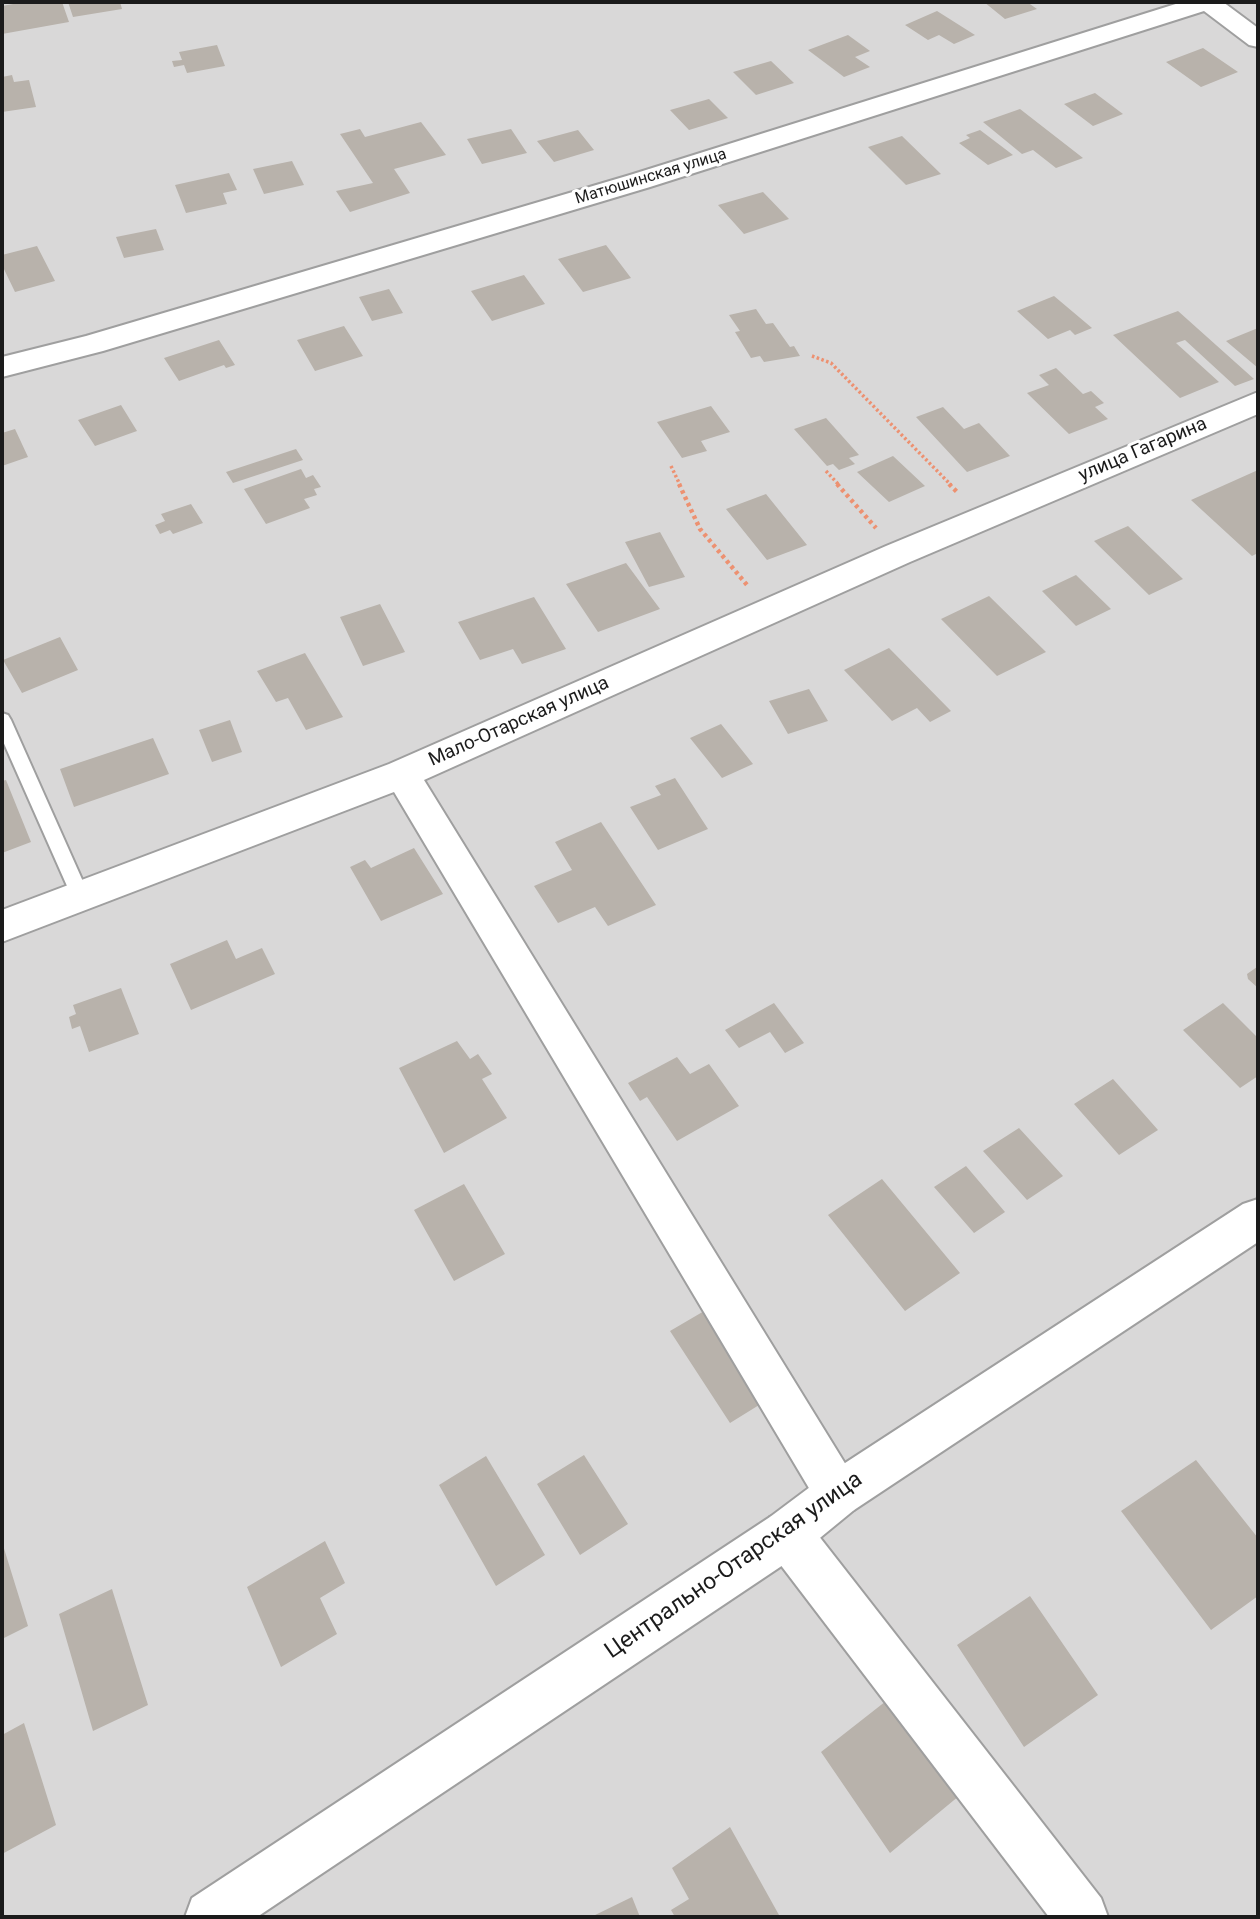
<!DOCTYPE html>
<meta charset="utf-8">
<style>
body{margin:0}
#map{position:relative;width:1260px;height:1919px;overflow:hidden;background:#eceae1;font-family:Roboto,sans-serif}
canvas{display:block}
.frame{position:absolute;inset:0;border:4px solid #1b1b1b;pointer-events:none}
</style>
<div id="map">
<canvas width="1260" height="1919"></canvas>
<div class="frame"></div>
</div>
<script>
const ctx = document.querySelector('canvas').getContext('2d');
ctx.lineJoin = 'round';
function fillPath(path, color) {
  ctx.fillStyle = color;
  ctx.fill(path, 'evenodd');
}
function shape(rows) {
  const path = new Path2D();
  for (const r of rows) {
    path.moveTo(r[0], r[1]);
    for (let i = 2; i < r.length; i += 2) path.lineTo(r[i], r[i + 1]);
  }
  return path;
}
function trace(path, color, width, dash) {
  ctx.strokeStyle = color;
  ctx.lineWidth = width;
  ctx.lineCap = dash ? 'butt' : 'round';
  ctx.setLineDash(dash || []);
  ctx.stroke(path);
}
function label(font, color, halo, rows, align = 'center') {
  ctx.font = font + ' Roboto,sans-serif';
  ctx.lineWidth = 6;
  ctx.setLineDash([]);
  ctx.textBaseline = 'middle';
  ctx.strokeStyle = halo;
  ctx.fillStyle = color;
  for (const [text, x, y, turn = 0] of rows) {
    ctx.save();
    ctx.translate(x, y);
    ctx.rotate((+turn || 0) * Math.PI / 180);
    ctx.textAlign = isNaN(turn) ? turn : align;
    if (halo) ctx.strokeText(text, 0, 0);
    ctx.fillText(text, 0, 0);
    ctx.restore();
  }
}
fillPath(shape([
 [2,2,1258,2,1258,1917,2,1917]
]), '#d9d8d8');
fillPath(shape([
 [24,2,62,2,69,22,2,34,2,6],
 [68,2,120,2,122,9,73,17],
 [984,2,1027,2,1037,9,1005,19],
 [937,11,975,35,954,44,939,35,928,40,905,25],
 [848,35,870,51,855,57,870,67,844,77,808,50],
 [217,45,225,66,187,73,184,65,174,67,172,61,182,60,179,52],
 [1203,48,1238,72,1201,87,1166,62],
 [771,61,794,83,756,95,733,72],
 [12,75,14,82,29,80,36,107,2,112,2,77],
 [1095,93,1123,114,1093,126,1064,104],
 [709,99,728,118,689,130,670,110],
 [1020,109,1083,158,1056,168,1033,150,1022,154,983,122],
 [421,122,446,155,394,169,410,193,350,212,336,191,373,183,340,134,360,129,365,137],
 [511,129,527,153,482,164,467,139],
 [578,130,594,150,554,162,537,141],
 [980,130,1013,155,988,165,959,143,970,138,966,135],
 [902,136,941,174,906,185,868,147],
 [292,161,304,185,264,194,253,169],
 [229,173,237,190,223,193,227,204,186,213,175,185],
 [763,192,789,219,744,234,718,205],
 [156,229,164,250,124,258,116,237],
 [606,245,631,278,583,292,558,259],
 [37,246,55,281,15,292,2,265,2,255],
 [524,275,545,304,492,321,471,291],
 [389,289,403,313,372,321,359,297],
 [1054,296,1092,328,1075,335,1070,330,1048,339,1017,311],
 [756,309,766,324,773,323,790,347,794,346,800,356,764,362,760,356,751,358,735,332,740,331,729,315],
 [1178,311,1254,379,1235,386,1185,340,1176,343,1219,382,1180,398,1113,335],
 [344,326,363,356,315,371,297,340],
 [1258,328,1258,368,1226,341],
 [219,340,235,365,226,368,224,365,179,381,164,358],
 [1056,368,1083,394,1091,391,1104,403,1095,407,1108,419,1069,434,1027,393,1049,385,1039,375],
 [121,405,137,431,95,446,78,420],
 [711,406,730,432,701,441,707,451,682,458,657,422],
 [943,407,964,429,979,423,1010,456,967,472,916,417],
 [826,418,859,455,849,458,855,464,839,470,833,464,827,466,794,429],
 [15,429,28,457,2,466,2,433],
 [296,449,303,460,233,483,226,472],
 [893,456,925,486,889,502,857,472],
 [301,469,306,478,313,475,321,487,314,489,317,495,304,499,310,508,266,524,244,489],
 [1258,470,1258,553,1252,556,1191,500],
 [766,494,807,545,767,560,726,509],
 [191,504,203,523,173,534,170,530,160,534,155,525,165,521,161,514],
 [1128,526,1183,579,1149,595,1094,541],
 [660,532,685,577,649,587,625,542],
 [626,563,660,609,598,632,566,584],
 [1076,575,1111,609,1076,626,1042,591],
 [989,596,1046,652,997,676,941,619],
 [534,597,566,649,522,664,513,649,480,660,458,622],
 [380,604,405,652,363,666,340,617],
 [60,637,78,670,22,693,3,660],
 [889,648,951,711,930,722,917,708,892,721,844,670],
 [305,653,343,717,306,730,288,698,276,702,257,671],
 [809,689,828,721,788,734,769,701],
 [230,720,242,752,212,762,199,730],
 [721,724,753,764,722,778,690,738],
 [153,738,169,774,74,807,60,769],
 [675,778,708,829,658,850,630,807,661,795,655,786],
 [6,780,31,842,2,853,2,781],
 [601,822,656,905,608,926,595,907,558,923,534,886,572,870,555,842],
 [414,848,443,894,381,921,350,867,365,860,371,868],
 [227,940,236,959,262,948,275,974,191,1010,170,964],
 [1257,967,1258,968,1258,988,1248,979,1247,974],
 [121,988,139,1034,89,1052,80,1026,72,1029,69,1017,76,1014,73,1005],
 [774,1003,804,1043,785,1053,770,1032,739,1048,725,1030],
 [1223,1003,1258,1038,1258,1076,1240,1088,1183,1030],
 [457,1041,470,1059,478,1054,492,1074,482,1079,507,1118,444,1153,399,1068],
 [677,1057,690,1074,709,1064,739,1106,677,1141,647,1097,640,1101,628,1083],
 [1113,1079,1158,1130,1119,1155,1074,1104],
 [1019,1128,1063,1176,1027,1200,983,1151],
 [966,1166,1005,1212,974,1233,934,1187],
 [882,1179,960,1273,905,1311,828,1215],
 [464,1184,505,1254,454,1281,414,1210],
 [711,1307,772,1397,730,1423,670,1331],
 [584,1455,628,1524,580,1555,537,1484],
 [486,1456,545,1555,496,1586,439,1485],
 [1196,1460,1258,1538,1258,1596,1211,1630,1121,1511],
 [325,1541,345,1583,320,1598,337,1634,281,1667,247,1587],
 [2,1542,28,1626,2,1639],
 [112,1589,148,1705,93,1731,59,1614],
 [1030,1596,1098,1695,1024,1747,957,1645],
 [895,1694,965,1791,890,1853,821,1752],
 [24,1723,56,1825,2,1854,2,1735],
 [730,1827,779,1915,775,1917,675,1917,671,1910,689,1899,672,1868],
 [632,1897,640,1917,591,1917]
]), '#b8b2ab');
const service = shape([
 [2,713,8,715,11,720,89,895,87,900,80,903,73,900,71,895,2,739,2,713]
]);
const minor = shape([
 [1182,2,1223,2,1258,28,1258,47,1249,45,1204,11,650,187,103,351,2,377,2,357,86,336,630,175,1182,2],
 [1258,392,1258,414,910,562,424,780,854,1478,861,1494,854,1510,838,1517,822,1510,394,792,2,942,2,910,389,764,886,546,1258,392],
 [787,1511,804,1517,1101,1898,1108,1917,1049,1917,770,1551,764,1534,770,1517,787,1511]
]);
const tertiary = shape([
 [1258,1199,1258,1242,854,1510,804,1551,257,1917,185,1917,192,1898,770,1517,822,1478,1243,1204,1258,1199]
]);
trace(service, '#9f9f9f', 4);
trace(minor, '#9f9f9f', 4);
trace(tertiary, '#9f9f9f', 4);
trace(shape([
 [812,356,831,363,951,485],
 [671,466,680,485],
 [826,471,839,485]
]), '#ed9171', 3.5, [2.5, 2.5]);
trace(shape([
 [679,484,700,529,747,585],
 [837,484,876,528],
 [949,484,958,493]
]), '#ed9171', 4.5, [3.5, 3.5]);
fillPath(service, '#fff');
fillPath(minor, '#fff');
fillPath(tertiary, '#fff');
label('16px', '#1b1b1b', '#fff', [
 ["Матюшинская улица",651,177,-17]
]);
label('19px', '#1b1b1b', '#fff', [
 ["улица Гагарина",1143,450,-23],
 ["Мало-Отарская улица",519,722,-24]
]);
label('23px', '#1b1b1b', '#fff', [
 ["Центрально-Отарская улица",734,1566,-35]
]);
</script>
